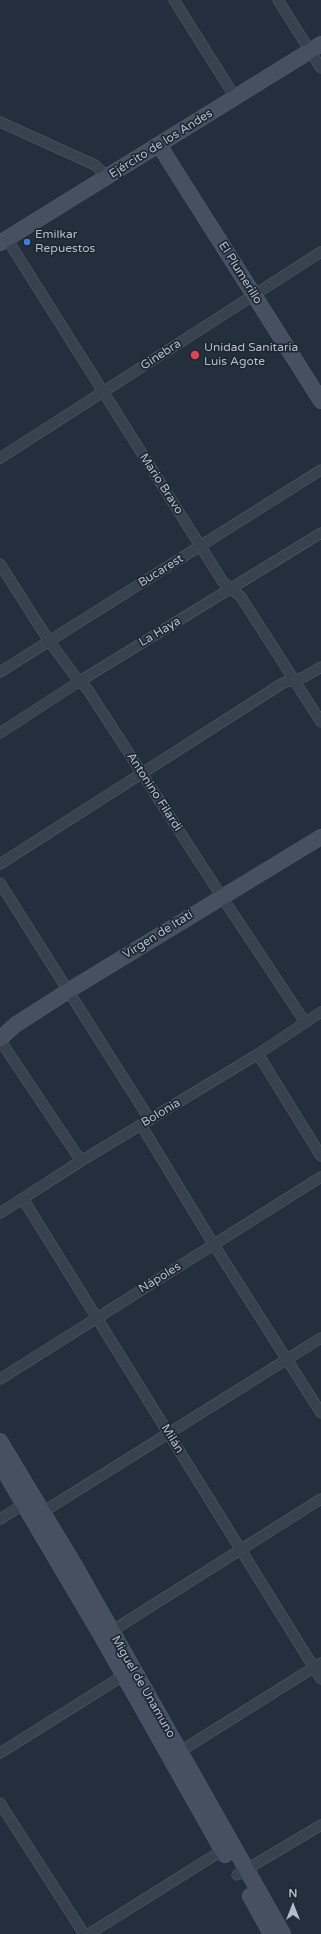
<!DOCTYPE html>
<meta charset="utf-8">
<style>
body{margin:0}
#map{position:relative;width:321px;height:1934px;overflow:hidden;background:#242f3e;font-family:"Varela Round",sans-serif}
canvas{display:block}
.north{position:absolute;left:273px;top:1886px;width:40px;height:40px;-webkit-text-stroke:3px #1d2633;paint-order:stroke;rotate:0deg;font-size:11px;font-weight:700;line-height:16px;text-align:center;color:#b4bcc9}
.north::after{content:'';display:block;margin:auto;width:14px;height:18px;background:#b4bcc9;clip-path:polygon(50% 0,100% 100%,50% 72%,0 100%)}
</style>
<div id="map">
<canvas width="321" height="1934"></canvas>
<div class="north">N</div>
</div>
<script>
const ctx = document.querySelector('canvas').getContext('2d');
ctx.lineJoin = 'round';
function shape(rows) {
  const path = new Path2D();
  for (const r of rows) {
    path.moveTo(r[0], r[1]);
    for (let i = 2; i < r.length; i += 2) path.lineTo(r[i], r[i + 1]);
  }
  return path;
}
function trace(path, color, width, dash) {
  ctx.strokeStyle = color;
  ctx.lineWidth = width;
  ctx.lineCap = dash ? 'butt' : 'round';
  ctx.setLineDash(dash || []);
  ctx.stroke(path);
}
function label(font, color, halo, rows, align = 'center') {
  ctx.font = font + ' "Varela Round",sans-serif';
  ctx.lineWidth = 3.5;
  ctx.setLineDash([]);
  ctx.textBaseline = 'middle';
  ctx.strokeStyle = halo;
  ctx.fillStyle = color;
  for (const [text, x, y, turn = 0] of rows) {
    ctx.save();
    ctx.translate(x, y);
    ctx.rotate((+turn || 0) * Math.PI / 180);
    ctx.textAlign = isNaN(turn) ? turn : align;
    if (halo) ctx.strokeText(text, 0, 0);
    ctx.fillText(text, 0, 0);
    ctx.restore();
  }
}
const street = shape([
 [174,0,235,97],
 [278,0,321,68],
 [0,122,95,165,108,177],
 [7,239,223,582,241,597,321,722],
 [0,458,321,252],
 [0,564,49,641,75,676,88,690,222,897,305,1022],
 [0,672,321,470],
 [0,733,80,681,321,533],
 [0,864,283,683,304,677,321,667],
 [0,883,150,1120],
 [0,1040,81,1161],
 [258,1054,321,1156],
 [141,1125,214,1245,321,1413],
 [23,1199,321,1679],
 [0,1213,81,1161,258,1054,321,1012],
 [0,1379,321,1177],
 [38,1515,321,1338],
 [0,1519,29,1501],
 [107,1634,321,1499],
 [0,1753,129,1672],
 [176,1754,321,1663],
 [0,1803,84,1934],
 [237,1875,321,1825],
 [89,1934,226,1848]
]);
const secondary = shape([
 [159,145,321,401],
 [0,243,321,44],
 [0,1039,15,1025,68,991,321,837],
 [0,1441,74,1564,283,1934],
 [0,1464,102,1637,225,1855],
 [250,1896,271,1934]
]);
trace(street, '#565f6c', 11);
trace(secondary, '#565f6c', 16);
trace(street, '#38414e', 10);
trace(secondary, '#465061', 15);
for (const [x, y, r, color] of [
 [27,242,4,"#3f7fe0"],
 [195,355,5,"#e0444e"]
]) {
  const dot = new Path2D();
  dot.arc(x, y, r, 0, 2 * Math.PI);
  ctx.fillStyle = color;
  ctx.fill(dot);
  trace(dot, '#1d2633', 1.5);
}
label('12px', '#b4bcc9', '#1d2633', [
 ["Ejército de los Andes",161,144,-32],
 ["El Plumerillo",240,273,58],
 ["Ginebra",161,355,-33],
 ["Mario Bravo",161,484,57],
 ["Bucarest",161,571,-32],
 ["La Haya",160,632,-31],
 ["Antonino Filardi",154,792,57],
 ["Virgen de Itatí",158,935,-32],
 ["Bolonia",161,1113,-31],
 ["Nápoles",160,1278,-32],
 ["Milán",172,1439,58],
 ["Miguel de Unamuno",143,1687,60]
]);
label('12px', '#b4bcc9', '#1d2633', [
 ["Emilkar",35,235],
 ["Repuestos",35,249],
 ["Unidad Sanitaria",204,348],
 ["Luis Agote",204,362]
], 'left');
</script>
